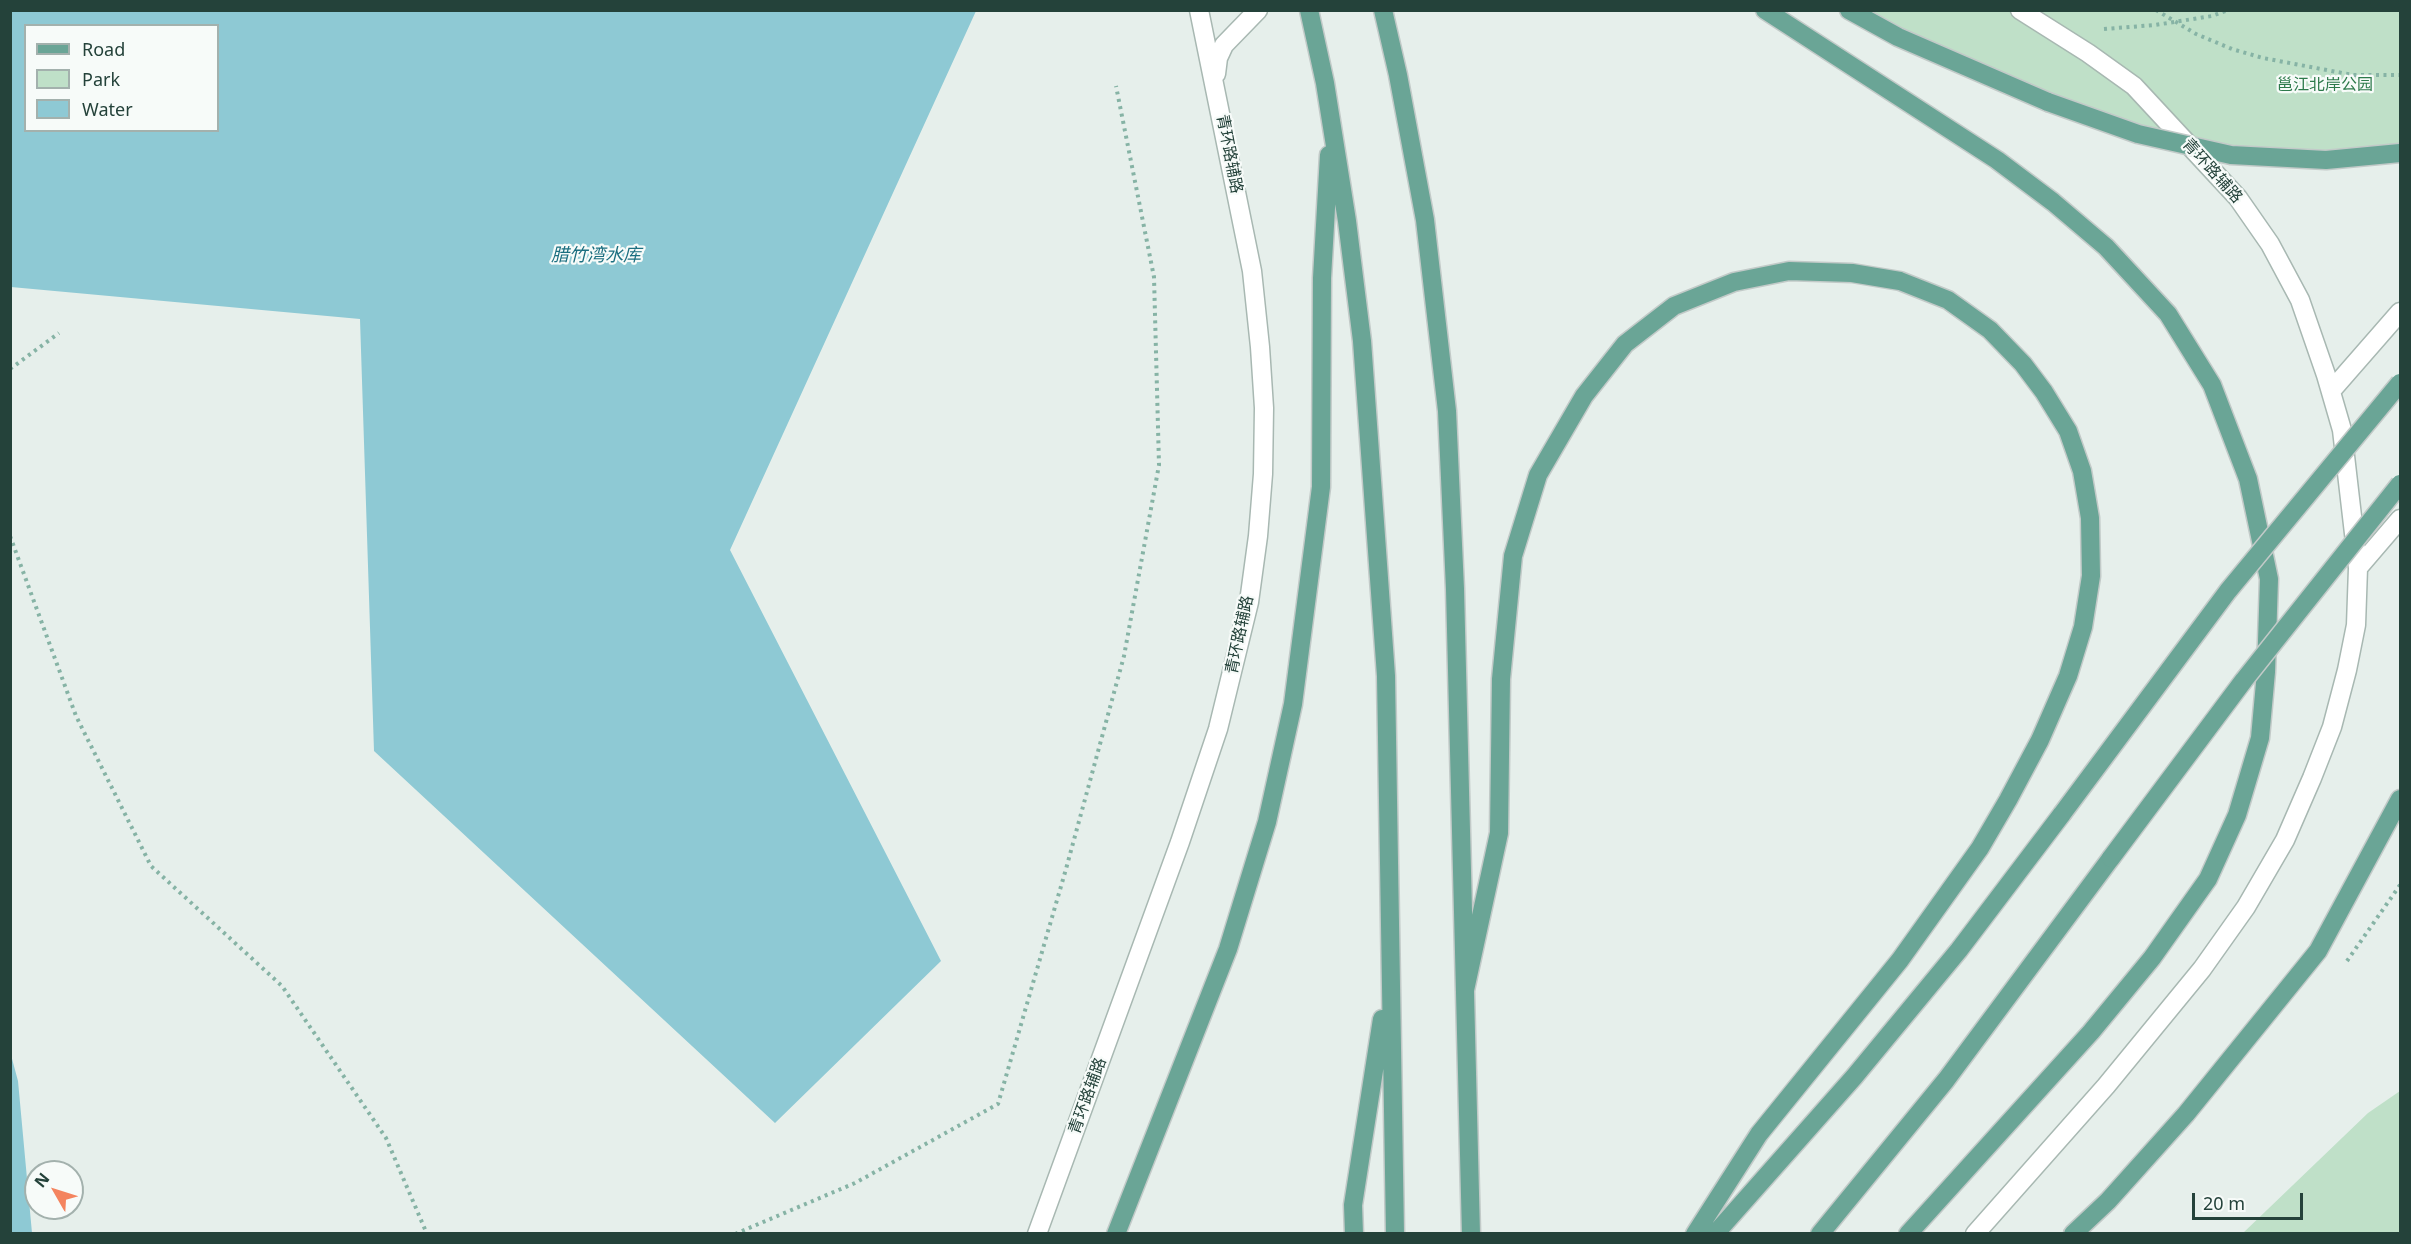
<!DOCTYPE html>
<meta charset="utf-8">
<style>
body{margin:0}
#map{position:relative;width:2411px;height:1244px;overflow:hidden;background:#e6efeb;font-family:"Noto Sans",sans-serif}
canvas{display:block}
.frame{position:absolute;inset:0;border:12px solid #24423a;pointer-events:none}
.legend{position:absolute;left:24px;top:24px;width:195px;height:108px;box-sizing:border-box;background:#f7fbf9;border:2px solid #a3b1ad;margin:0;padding:8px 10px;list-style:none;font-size:18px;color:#24423a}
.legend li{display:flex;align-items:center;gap:12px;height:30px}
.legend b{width:30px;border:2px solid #a3b1ad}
.north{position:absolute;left:24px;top:1160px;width:60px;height:60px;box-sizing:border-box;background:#f7fbf9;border:2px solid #a3b1ad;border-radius:50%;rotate:309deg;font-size:16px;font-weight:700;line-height:24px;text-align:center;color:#24423a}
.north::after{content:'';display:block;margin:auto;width:21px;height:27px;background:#f4845f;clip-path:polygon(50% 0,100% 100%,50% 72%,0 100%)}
.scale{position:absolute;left:2192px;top:1193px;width:111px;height:27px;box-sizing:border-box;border:3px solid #24423a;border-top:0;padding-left:8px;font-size:18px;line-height:21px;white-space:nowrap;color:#24423a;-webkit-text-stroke:4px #f7fbf9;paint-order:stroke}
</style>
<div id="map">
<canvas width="2411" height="1244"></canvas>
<div class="frame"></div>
<ul class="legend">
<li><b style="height:8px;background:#6aa596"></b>Road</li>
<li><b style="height:16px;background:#bfe0c8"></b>Park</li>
<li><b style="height:16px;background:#8ec9d4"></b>Water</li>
</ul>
<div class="north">N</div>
<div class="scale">20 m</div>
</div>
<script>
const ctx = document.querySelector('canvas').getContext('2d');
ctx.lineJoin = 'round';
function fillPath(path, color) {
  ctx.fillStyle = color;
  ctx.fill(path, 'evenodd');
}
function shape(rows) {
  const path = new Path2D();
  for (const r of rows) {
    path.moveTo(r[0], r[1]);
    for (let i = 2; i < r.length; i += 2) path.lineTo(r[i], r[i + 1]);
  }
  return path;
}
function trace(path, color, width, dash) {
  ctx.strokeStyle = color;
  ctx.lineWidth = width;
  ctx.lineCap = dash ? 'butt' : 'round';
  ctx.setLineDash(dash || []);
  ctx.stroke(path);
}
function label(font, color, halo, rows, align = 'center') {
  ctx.font = font + ' "Noto Sans","Noto Sans SC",sans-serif';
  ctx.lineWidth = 4.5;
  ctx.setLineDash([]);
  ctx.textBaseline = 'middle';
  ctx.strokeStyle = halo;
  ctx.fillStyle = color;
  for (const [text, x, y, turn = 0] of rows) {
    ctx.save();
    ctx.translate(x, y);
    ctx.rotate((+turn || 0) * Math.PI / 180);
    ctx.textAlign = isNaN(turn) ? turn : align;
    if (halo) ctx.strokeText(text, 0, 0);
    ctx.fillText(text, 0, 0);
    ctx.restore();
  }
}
fillPath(shape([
 [1849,11,2400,11,2400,153,2326,160,2138,134],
 [2400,1091,2400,1233,2243,1233,2368,1113]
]), '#bfe0c8');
fillPath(shape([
 [10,11,976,11,730,550,941,961,775,1123,374,751,360,319,11,287],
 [26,26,218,26,218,130,26,130],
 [11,1055,18,1081,32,1233,11,1233]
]), '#8ec9d4');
const minor = shape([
 [1216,74,1218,58,1224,45,1258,10],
 [2331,391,2400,312],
 [2358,568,2400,519],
 [1037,1234,1180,842,1218,729,1249,602,1258,536,1263,474,1264,408,1260,347,1252,271,1199,10],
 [1975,1234,2106,1086,2202,969,2246,907,2285,840,2312,778,2332,727,2347,670,2356,625,2358,568,2342,430,2326,375,2300,300,2270,244,2238,198,2134,86,2088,53,2020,10]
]);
const major = shape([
 [1309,10,1325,83,1347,221,1362,341,1386,676,1395,1234],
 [1383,10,1398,75,1425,220,1447,411,1455,589,1471,1234],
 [1765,10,1997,160,2053,202,2106,247,2168,314,2212,385,2248,479,2269,579,2266,672,2260,738,2237,815,2208,879,2152,958,2091,1032,1908,1234],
 [1849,10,1898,37,2048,102],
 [1465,990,1499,833,1501,679,1513,556,1538,475,1584,396,1625,344,1674,306,1734,282,1789,271,1852,273,1900,281,1948,300,1990,330,2023,364,2044,392,2068,431,2082,471,2090,518,2091,576,2083,627,2068,676,2040,740,2008,800,1980,848,1900,960,1759,1134,1695,1234],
 [1116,1234,1228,949,1267,822,1293,704,1321,487,1322,278,1329,155],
 [1354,1234,1353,1205,1382,1019],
 [1715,1234,1854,1077,1959,950,2062,814],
 [1820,1234,1946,1080,2111,858],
 [2073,1234,2108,1201,2186,1114,2318,951,2400,799]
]);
trace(minor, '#a8b8b2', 21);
trace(major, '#c2cac8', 21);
trace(shape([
 [2104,29,2155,25,2212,16,2228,10],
 [10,369,59,333],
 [10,536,76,716,151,866,282,986,386,1138,427,1234],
 [2347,961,2400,885],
 [735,1234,855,1183,998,1104,1066,869,1124,656,1159,465,1154,277,1116,86]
]), '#86b3a5', 4, [3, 4.5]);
trace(minor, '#fff', 18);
trace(major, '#6aa596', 18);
const majorBridge = shape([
 [2048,102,2138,134,2231,155,2326,160,2400,153],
 [2062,814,2228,591,2400,383],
 [2111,858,2244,680,2400,484]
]);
trace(majorBridge, '#c2cac8', 21, []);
trace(shape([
 [2156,10,2196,34,2232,49,2263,58,2353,75,2400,75]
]), '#86b3a5', 4, [3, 4.5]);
trace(majorBridge, '#6aa596', 18);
label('16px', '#2d7a4b', '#f7fbf9', [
 ["邕江北岸公园",2325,85]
]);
label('16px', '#24423a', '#f7fbf9', [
 ["青环路辅路",1229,154,79],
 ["青环路辅路",2212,171,48],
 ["青环路辅路",1240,635,-78],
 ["青环路辅路",1088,1096,-70]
]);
label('italic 18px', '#1c6f80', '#f7fbf9', [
 ["腊竹湾水库",596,256]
]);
</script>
